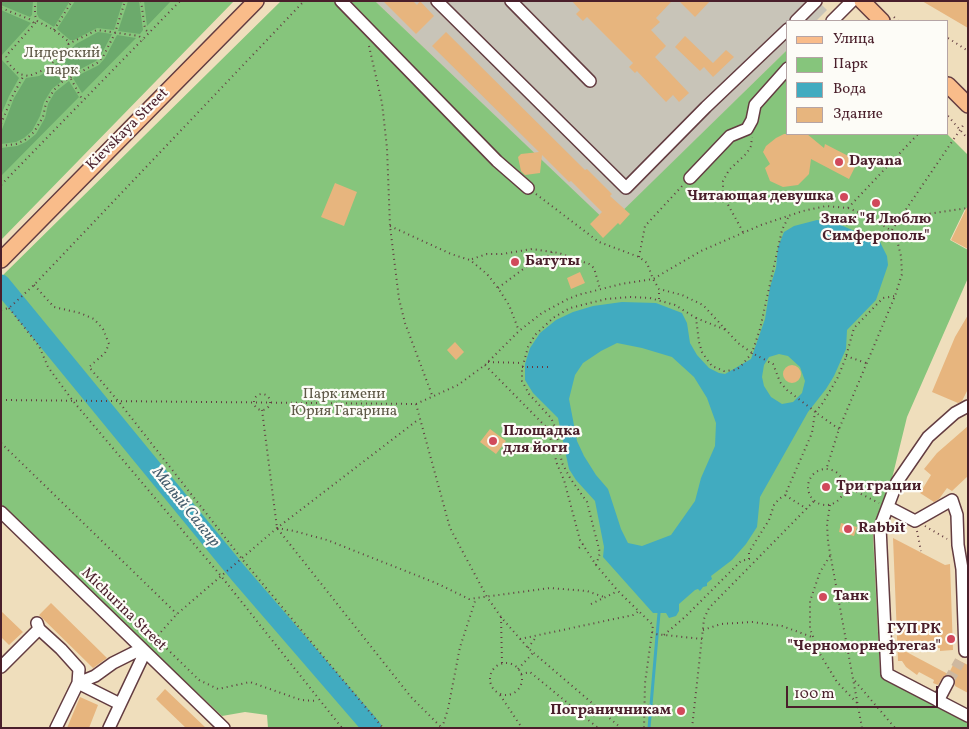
<!DOCTYPE html>
<meta charset="utf-8">
<style>
body{margin:0}
#map{position:relative;width:969px;height:729px;overflow:hidden;background:#efdebc;font-family:Vollkorn,serif}
canvas{display:block}
.frame{position:absolute;inset:0;border:2px solid #4a1f2b;pointer-events:none}
.legend{position:absolute;left:786px;top:20px;width:162px;height:115px;box-sizing:border-box;background:#fdfcf7;border:1px solid #b5a4a5;margin:0;padding:6px 9px;list-style:none;font-size:15px;color:#4a1f2b}
.legend li{display:flex;align-items:center;gap:10px;height:25px}
.legend b{width:25px;border:1px solid #b5a4a5}
.scale{position:absolute;left:786px;top:686px;width:152px;height:22px;box-sizing:border-box;border:2px solid #4a1f2b;border-top:0;padding-left:6px;font-size:15px;line-height:18px;white-space:nowrap;color:#4a1f2b;-webkit-text-stroke:4px #fdfcf7;paint-order:stroke}
</style>
<div id="map">
<canvas width="969" height="729"></canvas>
<div class="frame"></div>
<ul class="legend">
<li><b style="height:6px;background:#f9bc8a"></b>Улица</li>
<li><b style="height:14px;background:#86c57c"></b>Парк</li>
<li><b style="height:14px;background:#41abc0"></b>Вода</li>
<li><b style="height:14px;background:#e7b57e"></b>Здание</li>
</ul>
<div class="scale">100 m</div>
</div>
<script>
const ctx = document.querySelector('canvas').getContext('2d');
ctx.lineJoin = 'round';
function fillPath(path, color) {
  ctx.fillStyle = color;
  ctx.fill(path, 'evenodd');
}
function shape(rows) {
  const path = new Path2D();
  for (const r of rows) {
    if (r.length === 3) {
      path.moveTo(r[0] + r[2], r[1]);
      path.arc(r[0], r[1], r[2], 0, 2 * Math.PI);
      continue;
    }
    path.moveTo(r[0], r[1]);
    for (let i = 2; i < r.length; i += 2) path.lineTo(r[i], r[i + 1]);
  }
  return path;
}
function trace(path, color, width, dash) {
  ctx.strokeStyle = color;
  ctx.lineWidth = width;
  ctx.lineCap = dash ? 'butt' : 'round';
  ctx.setLineDash(dash || []);
  ctx.stroke(path);
}
function label(font, color, halo, rows, align = 'center') {
  ctx.font = font + ' Vollkorn,serif';
  ctx.lineWidth = 4.5;
  ctx.setLineDash([]);
  ctx.textBaseline = 'middle';
  ctx.strokeStyle = halo;
  ctx.fillStyle = color;
  for (const [text, x, y, turn = 0] of rows) {
    ctx.save();
    ctx.translate(x, y);
    ctx.rotate((+turn || 0) * Math.PI / 180);
    ctx.textAlign = isNaN(turn) ? turn : align;
    if (halo) ctx.strokeText(text, 0, 0);
    ctx.fillText(text, 0, 0);
    ctx.restore();
  }
}
fillPath(shape([
 [375,1,818,1,827,10,816,21,788,21,788,49,609,225]
]), '#c8c4b8');
fillPath(shape([
 [1,1,234,1,1,240],
 [281,1,375,1,609,224,788,49,788,134,947,134,968,155,968,208,965,209,950,240,968,250,968,278,907,417,886,503,873,534,880,673,968,721,968,728,268,728,267,715,245,712,222,716,156,654,136,637,1,504,1,277]
]), '#86c57c');
fillPath(shape([
 [1,1,33,1,32,15,30,17,1,5],
 [37,1,70,1,54,27,39,18,37,14],
 [75,1,123,1,114,30,97,28,74,40,70,40,57,29],
 [128,1,139,1,143,30,140,34,118,31],
 [144,1,171,1,147,26],
 [1,10,31,23,1,56],
 [98,32,112,34,101,55,96,61,71,74,62,58,76,44],
 [117,35,136,38,82,93,73,78,99,65,105,58],
 [1,59,19,78,9,96,1,115],
 [58,62,67,77,52,89,44,102,40,116,32,131,24,138,16,142,1,144,1,132,14,98,26,78,39,76,48,71],
 [69,81,79,97,1,176,1,148,17,146,26,142,36,134,45,118,48,104,55,92]
]), '#6caa6c');
fillPath(shape([
 [817,220,836,223,880,242,887,256,888,265,876,300,847,330,846,349,834,376,826,389,808,412,760,497,757,527,746,544,732,560,711,576,712,579,707,583,707,586,703,587,700,591,698,589,695,590,679,604,679,611,676,616,669,618,666,613,653,613,603,557,604,547,595,501,576,480,569,469,558,418,533,393,525,380,525,364,530,348,540,333,556,320,573,312,593,306,622,302,656,303,682,313,687,323,690,343,697,355,709,368,719,373,725,374,751,359,765,319,770,287,776,268,778,247,784,232,794,226],
 [617,343,642,348,672,357,694,377,707,398,716,423,715,446,701,478,695,501,671,535,642,546,628,543,621,529,608,489,596,475,584,456,577,441,569,399,575,375,583,363,601,351],
 [779,354,788,356,800,367,805,381,802,393,793,402,782,404,771,397,764,386,762,377,764,365,769,357]
]), '#41abc0');
trace(shape([
 [649,728,659,613]
]), '#41abc0', 3);
trace(shape([
 [1,284,239,574,372,728]
]), '#41abc0', 19);
fillPath(shape([
 [383,1,413,1,417,5,420,1,434,16,416,34],
 [572,1,672,1,656,18,660,22,651,30,666,46,655,57,689,93,679,102,673,95,666,102,637,71,635,73,629,67,633,63,587,17,583,21,576,14,580,10],
 [679,1,710,1,695,17],
 [922,1,968,1,968,28],
 [446,32,585,170,587,169,612,194,610,196,630,214,620,225,618,223,603,238,590,224,602,212,571,181,569,182,542,155,540,173,525,175,521,171,518,157,521,154,539,152,432,46],
 [685,36,713,63,726,50,734,57,713,77,704,67,700,71,675,47],
 [784,134,807,134,824,148,825,144,858,161,849,179,811,159,809,174,798,185,783,187,770,181,765,168,770,164,763,152,766,146,776,138],
 [335,183,357,192,344,226,321,217],
 [968,205,968,249,951,240],
 [580,272,585,283,571,289,567,278],
 [968,315,968,389,962,401,958,403,932,392,955,337],
 [455,342,464,352,456,360,447,350],
 [792,374,9],
 [968,426,968,476,952,491,947,488,939,499,934,502,920,493,931,475,924,469,937,453],
 [490,429,506,441,496,454,480,442],
 [841,523,857,527,854,536,839,532],
 [893,538,945,565,950,564,953,650,940,651,940,648,899,648,948,674,942,678,938,685,933,683,934,680,919,672,917,675,906,667,902,661,898,661],
 [51,603,107,658,93,668,39,615],
 [1,611,23,632,9,645,1,637],
 [956,659,968,665,968,693,955,686,955,678,948,675],
 [165,689,206,728,186,728,162,705,156,699],
 [80,697,98,705,89,728,67,728]
]), '#e7b57e');
trace(shape([
 [948,682,960,661]
]), '#ceb89f', 11, [11, 5.5]);
const minor = shape([
 [341,1,497,161,528,188],
 [437,1,626,188,706,107,788,29],
 [511,1,590,81],
 [796,21,816,1],
 [832,21,852,1],
 [690,178,730,136,747,129,752,120,755,105,788,68],
 [968,406,955,413,928,437,897,482,880,527,887,674,968,716],
 [888,507,915,521,952,500,957,515,958,545,962,569,965,651],
 [1,512,224,728],
 [37,623,39,629,61,649,79,669,78,683,56,728],
 [1,667,39,629],
 [938,701,948,682],
 [109,728,145,652,135,652,113,663,95,676,78,683,120,704]
]);
const major = shape([
 [862,1,882,21],
 [948,85,968,105],
 [1,260,256,1]
]);
trace(minor, '#633c41', 14);
trace(major, '#633c41', 18);
trace(shape([
 [35,1,35,15,37,21],
 [141,1,145,29,149,33],
 [1,8,29,19,34,23],
 [894,17,898,21],
 [37,21,54,30,68,41,69,47,46,69,29,76,19,74,8,63,6,56,37,21],
 [54,30,72,1],
 [948,38,968,51],
 [68,44,97,30,139,36,143,40],
 [369,46,382,103,387,148,390,226,399,299,405,323,432,395],
 [59,57,83,101],
 [948,116,968,139],
 [1,124,12,97,24,75],
 [1,146,16,144,25,140,34,132,43,117,46,103,54,90,62,82,97,63,103,57,115,33,125,1],
 [1,185,180,1],
 [536,194,599,242,639,257,647,263,653,279,659,289,682,295,703,305,738,343,752,353,773,364,780,382,787,390,813,410,815,412,812,433,785,495,807,509],
 [848,208,918,134],
 [900,218,968,208],
 [390,226,451,254,470,260,487,274,498,288,509,305,519,331],
 [892,230,964,124],
 [743,232,726,201,723,191,723,181,729,170,747,153,751,146,752,137],
 [639,257,645,226,683,185],
 [472,259,487,254,502,254,532,249,559,253,589,264,594,268,600,289],
 [34,285,54,307,80,313,94,319,103,329,109,344,105,353,89,367,119,402,242,559,383,728],
 [498,288,534,261,546,258,552,252],
 [659,299,659,289],
 [9,308,39,346,48,367,73,401,221,576,342,728],
 [1,310,9,308,34,285,304,1],
 [696,318,726,330],
 [846,356,866,363],
 [488,362,523,363],
 [485,365,548,429,557,464,564,480,580,540,596,565,618,591,653,625,645,683,644,728],
 [522,367,552,367],
 [262,402,8],
 [1,400,416,404,458,385,485,365,519,331,542,313,568,299,578,295,621,284,653,279,701,251,761,225,803,211,826,206,848,208,866,215,892,231,897,240,901,256,902,274,895,296,839,429,826,470],
 [416,404,450,528,487,597,501,617,528,648,621,728],
 [262,410,277,528,411,697,442,728],
 [839,429,815,412,822,404,837,379,845,360,854,328,883,298,895,296],
 [1,443,177,614],
 [826,487,18],
 [843,485,879,503],
 [830,505,827,524,828,542,862,728],
 [925,526,947,539],
 [277,528,294,531,327,540,436,583,469,599,550,588,587,591,604,597],
 [890,530,902,526],
 [917,531,921,551],
 [579,548,583,544],
 [830,556,820,572,810,601,810,629,820,654,837,682,858,704],
 [596,565,600,553,587,502,570,478,562,463,555,427,551,418,529,394,522,381,522,369,528,347,535,335,553,318,570,308,606,299,630,297,650,298,675,305,696,318,699,342,702,352,706,358,712,366,724,371,736,370,741,366,752,353,760,329,782,230,789,216],
 [591,604,618,591],
 [501,617,502,664],
 [703,630,721,624,752,622,782,626,812,637],
 [652,632,655,634,702,639],
 [664,635,686,616,741,561,749,559,749,552,769,520,774,505,779,499,785,495],
 [156,638,199,680,218,689,250,682,301,700,318,701],
 [520,639,633,615,639,611],
 [151,643,177,614,277,528,419,419],
 [528,648,537,636],
 [506,679,16],
 [518,669,533,653],
 [521,674,530,672,598,728],
 [855,681,895,728],
 [500,695,522,728],
 [442,728,448,709,460,647,476,598],
 [692,728,704,619,709,608,814,501]
]), '#633c41', 2, [1, 4]);
trace(minor, '#fff', 11);
trace(major, '#f9bc8a', 15);
for (const [x, y, r, color] of [
 [839,162,5,"#d1495b"],
 [844,197,5,"#d1495b"],
 [876,203,5,"#d1495b"],
 [515,262,5,"#d1495b"],
 [493,441,5,"#d1495b"],
 [826,487,5,"#d1495b"],
 [848,529,5,"#d1495b"],
 [823,597,5,"#d1495b"],
 [951,639,5,"#d1495b"],
 [681,711,5,"#d1495b"]
]) {
  const dot = new Path2D();
  dot.arc(x, y, r, 0, 2 * Math.PI);
  ctx.fillStyle = color;
  ctx.fill(dot);
  trace(dot, '#fdfcf7', 2);
}
label('15px', '#5f5947', '#fdfcf7', [
 ["Лидерский",62,54],
 ["парк",62,71],
 ["Парк имени",344,395],
 ["Юрия Гагарина",344,412]
]);
label('15px', '#4a1f2b', '#fdfcf7', [
 ["Kievskaya Street",128,130,-45],
 ["Michurina Street",123,610,44]
]);
label('bold 15px', '#4a1f2b', '#fdfcf7', [
 ["Dayana",849,162],
 ["Читающая девушка",834,197,"right"],
 ["Знак \"Я Люблю",876,220,"center"],
 ["Симферополь\"",876,237,"center"],
 ["Батуты",525,262],
 ["Площадка",503,432],
 ["для йоги",503,449],
 ["Три грации",836,487],
 ["Rabbit",858,529],
 ["Танк",833,597],
 ["ГУП РК",941,630,"right"],
 ["\"Черноморнефтегаз\"",941,647,"right"],
 ["Пограничникам",671,711,"right"]
], 'left');
label('italic 16px', '#465e6e', '#fdfcf7', [
 ["Малый Салгир",185,508,51]
]);
</script>
